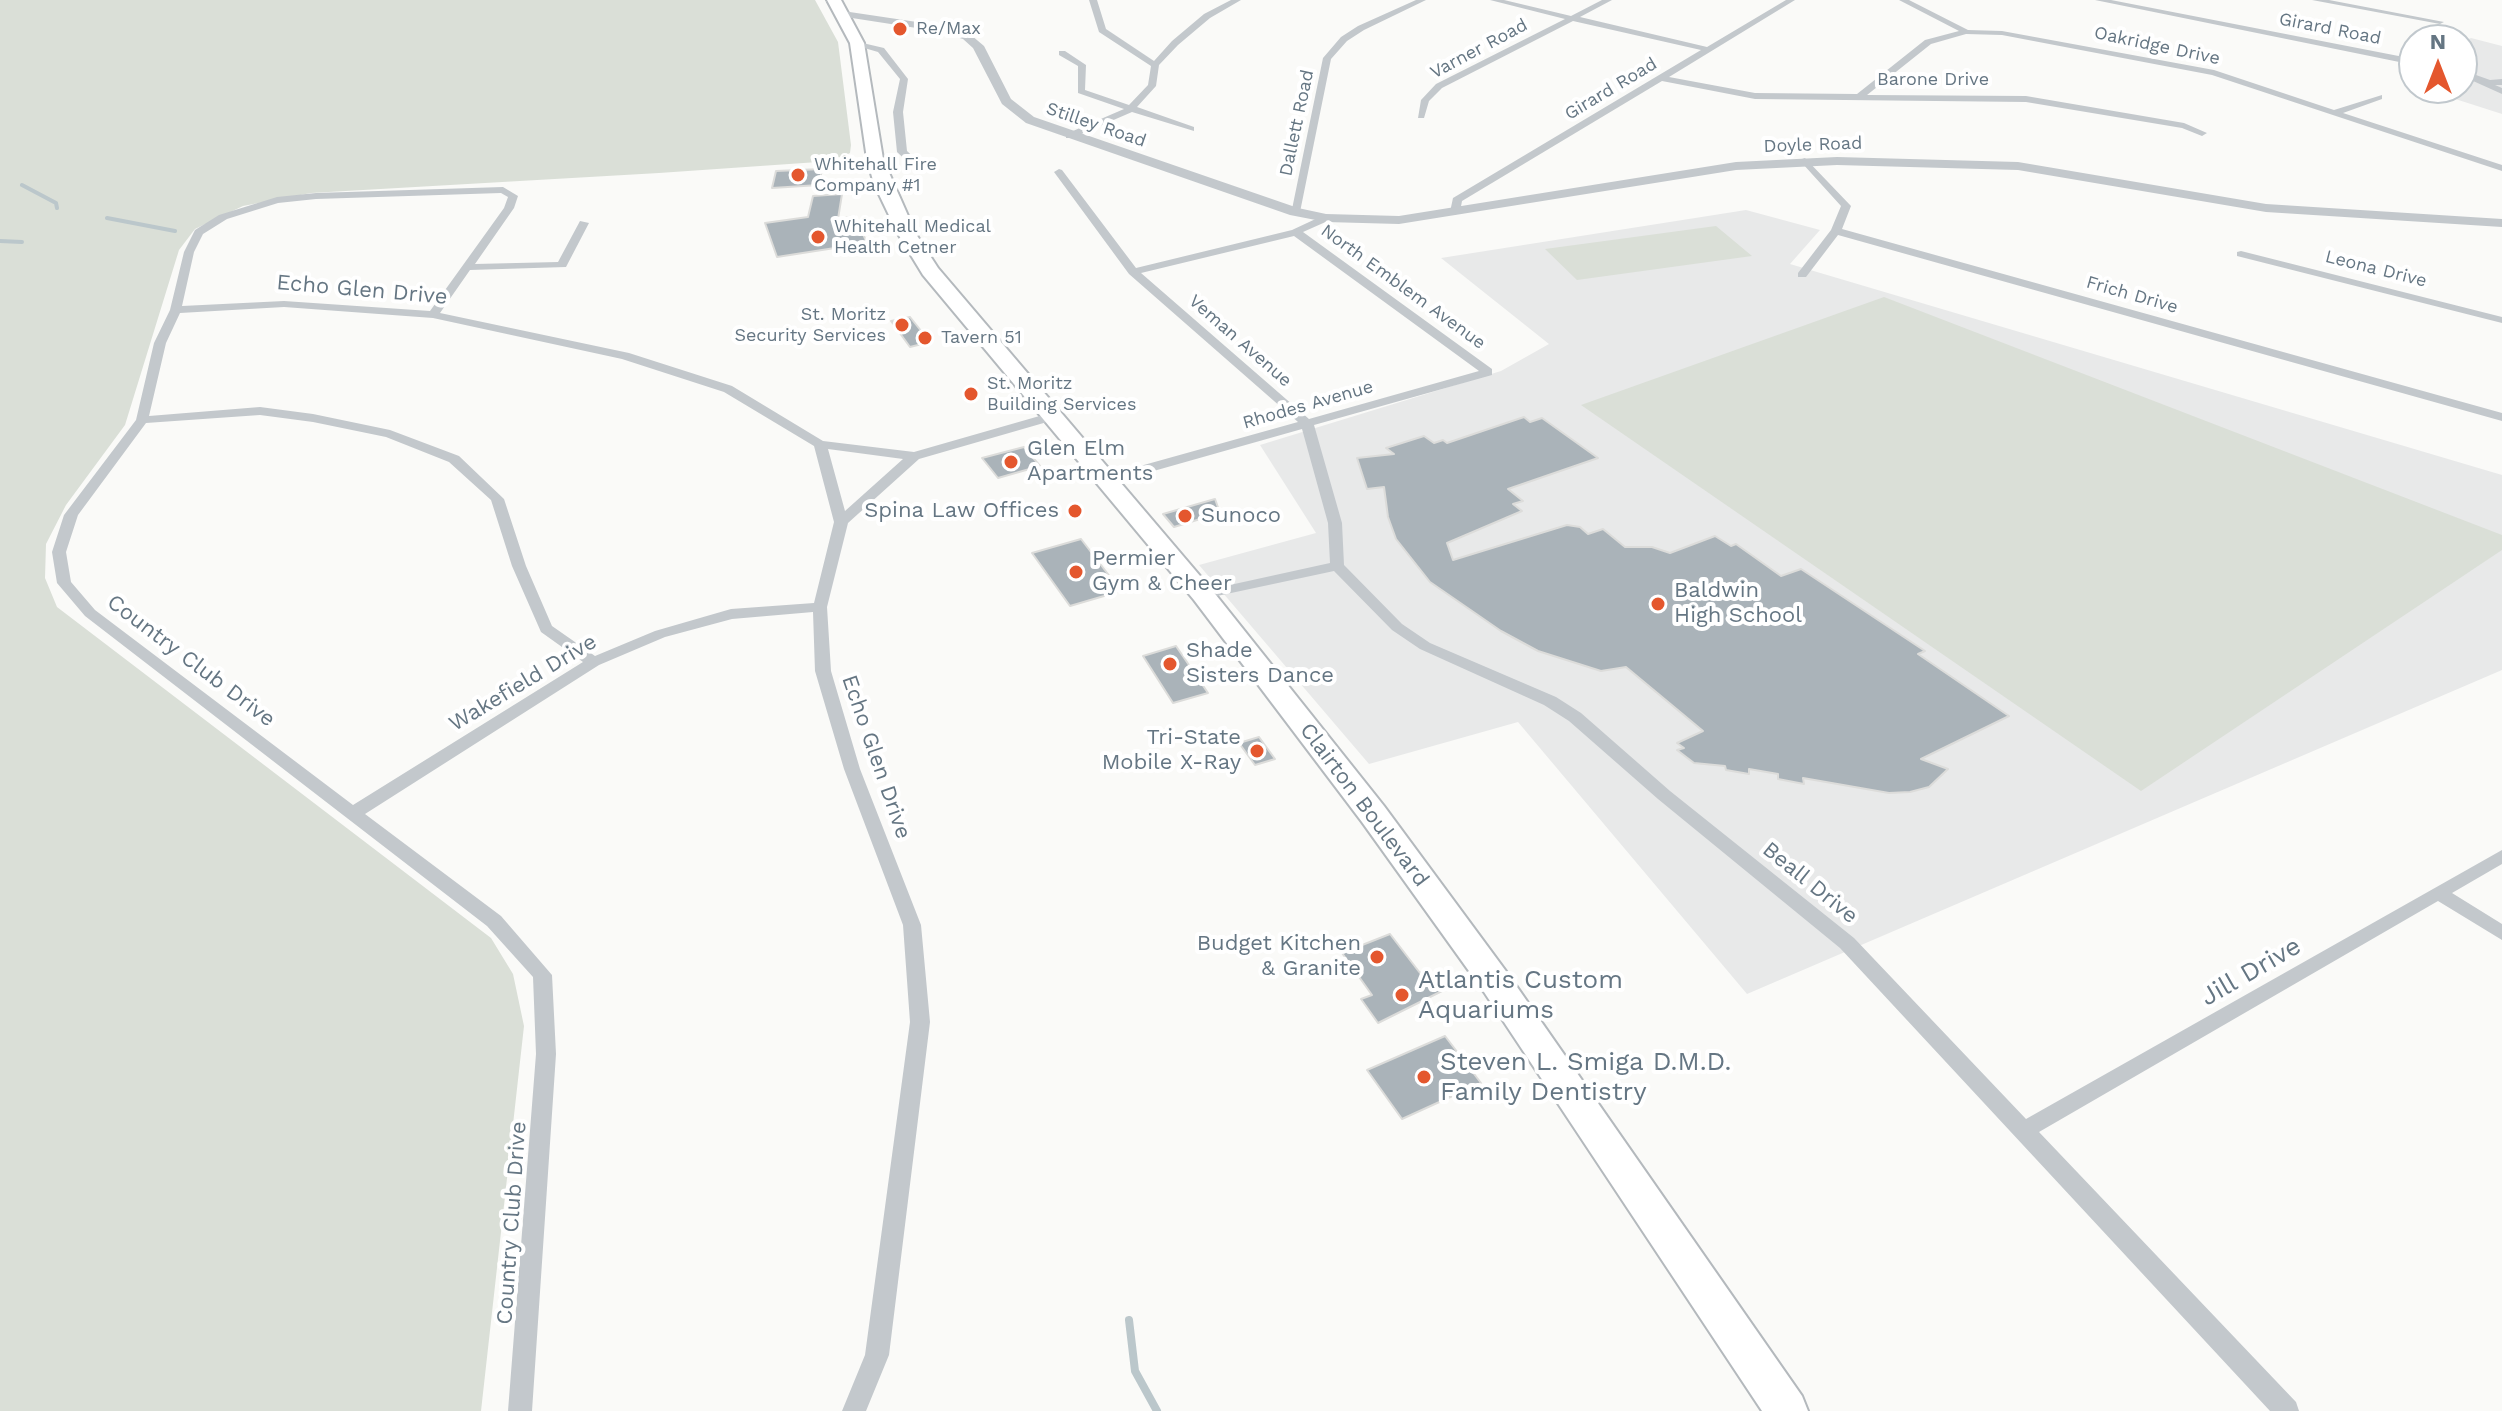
<!DOCTYPE html>
<style>
body{margin:0}
#map{position:relative;width:2502px;height:1411px;overflow:hidden;background:#fafaf8;font-family:"Work Sans",sans-serif}
canvas{display:block}
.north{position:absolute;left:2398px;top:24px;width:80px;height:80px;box-sizing:border-box;background:#fff;border:2px solid #c1c8cd;border-radius:50%;rotate:0deg;font-size:22px;font-weight:700;line-height:32px;text-align:center;color:#657683}
.north::after{content:'';display:block;margin:auto;width:28px;height:36px;background:#e4572e;clip-path:polygon(50% 0,100% 100%,50% 72%,0 100%)}
</style>
<div id="map">
<canvas width="2502" height="1411"></canvas>
<div class="north">N</div>
</div>
<script>
const ctx = document.querySelector('canvas').getContext('2d');
ctx.lineJoin = 'round';
function fillPath(path, color) {
  ctx.fillStyle = color;
  ctx.fill(path, 'evenodd');
}
function shape(rows) {
  const path = new Path2D();
  for (const r of rows) {
    path.moveTo(r[0], r[1]);
    for (let i = 2; i < r.length; i += 2) path.lineTo(r[i], r[i + 1]);
  }
  return path;
}
function trace(path, color, width, dash) {
  ctx.strokeStyle = color;
  ctx.lineWidth = width;
  ctx.lineCap = dash ? 'butt' : 'round';
  ctx.setLineDash(dash || []);
  ctx.stroke(path);
}
function label(font, color, halo, rows, align = 'center') {
  ctx.font = font + ' "Work Sans",sans-serif';
  ctx.lineWidth = 8;
  ctx.setLineDash([]);
  ctx.textBaseline = 'middle';
  ctx.strokeStyle = halo;
  ctx.fillStyle = color;
  for (const [text, x, y, turn = 0] of rows) {
    ctx.save();
    ctx.translate(x, y);
    ctx.rotate((+turn || 0) * Math.PI / 180);
    ctx.textAlign = isNaN(turn) ? turn : align;
    if (halo) ctx.strokeText(text, 0, 0);
    ctx.fillText(text, 0, 0);
    ctx.restore();
  }
}
fillPath(shape([
 [2471,38,2502,46,2502,114,2421,88,2462,88,2462,42],
 [1746,210,1820,230,1790,264,2502,475,2502,670,1747,994,1518,722,1369,764,1199,565,1316,533,1260,445,1501,371,1549,344,1441,258]
]), '#e8e9e9');
fillPath(shape([
 [0,0,815,0,838,42,851,145,850,153,842,157,818,162,659,173,311,193,243,206,195,229,179,250,125,425,66,505,46,544,45,578,57,607,491,938,513,974,524,1026,481,1411,0,1411],
 [1716,226,1752,256,1577,280,1545,249],
 [1884,297,2502,535,2502,550,2141,791,1581,405]
]), '#dadfd7');
trace(shape([
 [22,185,56,203,57,208],
 [107,218,175,231],
 [0,241,22,242]
]), '#bbc7cb', 4);
trace(shape([
 [1129,1320,1135,1371,1157,1411]
]), '#bbc7cb', 8);
const building = shape([
 [822,169,819,185,772,188,776,171,822,169],
 [842,194,838,219,855,216,867,243,777,257,765,223,808,217,813,196,842,194],
 [910,317,930,342,910,347,891,321,910,317],
 [1524,417,1530,422,1542,418,1598,458,1508,489,1523,501,1513,504,1522,511,1447,543,1453,560,1567,525,1580,527,1588,534,1603,529,1625,547,1652,547,1670,553,1715,536,1731,546,1736,544,1781,576,1801,569,1925,651,1918,654,2009,716,1921,759,1948,769,1929,787,1910,792,1889,793,1803,778,1804,784,1778,779,1778,774,1749,769,1749,774,1726,770,1725,766,1694,763,1677,750,1684,748,1677,743,1703,731,1626,667,1601,671,1538,651,1501,631,1430,582,1396,539,1388,517,1384,487,1367,489,1357,458,1394,454,1386,448,1424,436,1434,443,1443,440,1447,443,1524,417],
 [1024,447,1040,466,998,478,982,458,1024,447],
 [1215,499,1220,513,1174,527,1163,514,1215,499],
 [1081,539,1121,591,1070,606,1032,553,1081,539],
 [1176,646,1208,693,1173,703,1143,656,1176,646],
 [1259,737,1275,759,1255,765,1239,743,1259,737],
 [1390,934,1420,973,1426,970,1442,991,1378,1023,1361,999,1372,995,1342,953,1390,934],
 [1445,1036,1481,1083,1402,1119,1367,1070,1445,1036]
]);
fillPath(building, '#aab3b9');
trace(building, '#dcdcda', 2);
const trunk = shape([
 [827,0,841,0,864,43,883,159,916,234,938,268,1212,590,1384,806,1508,974,1802,1396,1808,1411,1762,1411,1484,992,1362,822,1194,600,923,275,898,234,874,184,867,159,850,43,827,0]
]);
trace(trunk, '#b4b9bd', 4);
fillPath(shape([
 [1089,0,1097,0,1106,29,1154,61,1172,41,1204,14,1231,0,1241,0,1210,18,1178,45,1159,65,1156,86,1137,107,1194,127,1194,131,1132,112,1072,138,1066,138,1066,134,1124,109,1078,93,1078,66,1059,55,1059,51,1065,51,1086,65,1085,90,1129,105,1148,85,1151,66,1099,32,1089,0],
 [1416,0,1426,0,1364,30,1347,41,1331,59,1300,212,1291,214,1323,58,1341,37,1358,26,1416,0],
 [1490,0,1504,0,1571,16,1602,0,1612,0,1580,17,1707,47,1786,0,1795,0,1669,77,1755,93,1857,94,1925,40,1959,31,1899,0,1909,0,1968,30,2002,31,2214,70,2334,110,2382,95,2382,99,2343,113,2502,165,2502,171,2212,75,2002,35,1966,34,1931,44,1867,95,2026,96,2184,123,2207,133,2202,136,2182,128,2026,102,1755,99,1662,81,1462,201,1460,212,1455,215,1450,212,1453,198,1701,50,1573,21,1442,88,1429,101,1424,118,1418,118,1421,100,1436,84,1565,19,1490,0],
 [2095,0,2111,0,2414,59,2414,65,2095,0],
 [2312,0,2329,0,2444,22,2440,24,2312,0],
 [854,41,884,48,908,79,903,112,907,151,919,162,933,164,933,168,913,167,897,152,893,112,900,79,878,52,854,45,854,41],
 [2462,70,2490,80,2502,79,2502,85,2495,85,2502,88,2502,94,2462,76,2462,70],
 [1805,158,1851,206,1842,229,2502,413,2502,421,1838,235,1806,277,1798,277,1798,273,1831,230,1841,206,1802,163,1802,159,1805,158],
 [1059,169,1062,170,1136,268,1292,230,1322,216,1330,216,1330,220,1303,232,1492,369,1492,375,1314,425,1342,523,1344,565,1402,624,1430,643,1556,697,1581,713,1670,791,1854,938,2026,1119,2502,850,2502,864,2452,893,2502,924,2502,940,2438,901,2039,1132,2296,1402,2299,1411,2270,1411,1840,948,1658,799,1569,721,1544,705,1420,649,1392,630,1334,571,1203,599,1198,598,1196,595,1198,592,1330,563,1328,523,1302,429,1143,474,1133,474,1133,468,1298,422,1129,274,1054,172,1059,169],
 [1294,236,1479,371,1309,419,1141,273,1294,236],
 [503,187,518,196,514,208,475,264,558,262,580,221,589,223,566,267,470,270,440,313,629,353,732,386,823,441,914,452,1050,413,1056,417,1054,420,919,459,848,523,827,607,831,671,860,769,921,925,930,1022,889,1355,866,1411,842,1411,865,1355,910,1022,903,925,844,769,815,671,813,612,732,619,665,637,599,665,365,814,501,916,552,975,556,1054,532,1411,508,1411,536,1054,533,977,487,926,85,616,57,583,52,552,64,515,136,420,154,343,170,310,184,252,195,230,219,215,277,197,316,193,503,187],
 [501,193,508,197,504,208,430,311,284,301,182,306,194,252,203,234,227,219,278,203,316,199,501,193],
 [284,307,433,318,622,359,724,392,814,446,834,522,814,603,731,609,655,631,595,656,552,626,526,566,504,499,459,456,390,430,313,414,260,407,149,416,166,343,180,313,284,307],
 [260,415,313,422,386,437,449,462,491,500,512,566,541,632,583,662,353,805,95,610,71,582,66,552,78,515,146,423,260,415],
 [828,449,903,459,845,511,828,449],
 [2241,251,2502,317,2502,323,2237,256,2237,252,2241,251]
]), '#c3c8cc');
fillPath(shape([
 [843,11,937,25,971,35,984,46,1011,99,1034,117,1298,208,1326,214,1399,216,1736,162,1837,157,2018,162,2266,204,2502,219,2502,227,2266,212,2018,170,1837,165,1736,170,1399,224,1326,222,1290,215,1026,123,1002,104,973,48,963,39,936,31,839,16,843,11]
]), '#c3c8cc');
fillPath(trunk, '#fff');
for (const [x, y, r, color] of [
 [900,29,8,"#e4572e"],
 [798,175,8,"#e4572e"],
 [818,237,8,"#e4572e"],
 [902,325,8,"#e4572e"],
 [925,338,8,"#e4572e"],
 [971,394,8,"#e4572e"],
 [1011,462,8,"#e4572e"],
 [1075,511,8,"#e4572e"],
 [1185,516,8,"#e4572e"],
 [1076,572,8,"#e4572e"],
 [1658,604,8,"#e4572e"],
 [1170,664,8,"#e4572e"],
 [1257,751,8,"#e4572e"],
 [1377,957,8,"#e4572e"],
 [1402,995,8,"#e4572e"],
 [1424,1077,8,"#e4572e"]
]) {
  const dot = new Path2D();
  dot.arc(x, y, r, 0, 2 * Math.PI);
  ctx.fillStyle = color;
  ctx.fill(dot);
  trace(dot, '#fff', 3);
}
label('18px', '#657683', '#fff', [
 ["Re/Max",916,29],
 ["Whitehall Fire",814,165],
 ["Company #1",814,186],
 ["Whitehall Medical",834,227],
 ["Health Cetner",834,248],
 ["St. Moritz",886,315,"right"],
 ["Security Services",886,336,"right"],
 ["Tavern 51",941,338],
 ["St. Moritz",987,384],
 ["Building Services",987,405]
], 'left');
label('18px', '#657683', '#fff', [
 ["Girard Road",2330,29,11],
 ["Oakridge Drive",2157,46,12],
 ["Varner Road",1479,49,-28],
 ["Barone Drive",1933,80],
 ["Girard Road",1611,89,-31],
 ["Dallett Road",1297,123,-78],
 ["Stilley Road",1096,125,19],
 ["Doyle Road",1813,145,-2],
 ["Leona Drive",2376,269,14],
 ["North Emblem Avenue",1403,287,36],
 ["Frich Drive",2132,295,16],
 ["Veman Avenue",1240,341,41],
 ["Rhodes Avenue",1308,405,-16]
]);
label('22px', '#657683', '#fff', [
 ["Echo Glen Drive",362,290,5],
 ["Country Club Drive",191,661,37],
 ["Wakefield Drive",523,683,-31],
 ["Echo Glen Drive",876,757,71],
 ["Clairton Boulevard",1364,805,53],
 ["Beall Drive",1810,883,39],
 ["Country Club Drive",512,1223,-86]
]);
label('22px', '#657683', '#fff', [
 ["Glen Elm",1027,449],
 ["Apartments",1027,474],
 ["Spina Law Offices",1059,511,"right"],
 ["Sunoco",1201,516],
 ["Permier",1092,559],
 ["Gym & Cheer",1092,584],
 ["Baldwin",1674,591],
 ["High School",1674,616],
 ["Shade",1186,651],
 ["Sisters Dance",1186,676],
 ["Tri-State",1241,738,"right"],
 ["Mobile X-Ray",1241,763,"right"],
 ["Budget Kitchen",1361,944,"right"],
 ["& Granite",1361,969,"right"]
], 'left');
label('26px', '#657683', '#fff', [
 ["Jill Drive",2251,972,-30]
]);
label('26px', '#657683', '#fff', [
 ["Atlantis Custom",1418,980],
 ["Aquariums",1418,1010],
 ["Steven L. Smiga D.M.D.",1440,1062],
 ["Family Dentistry",1440,1092]
], 'left');
</script>
